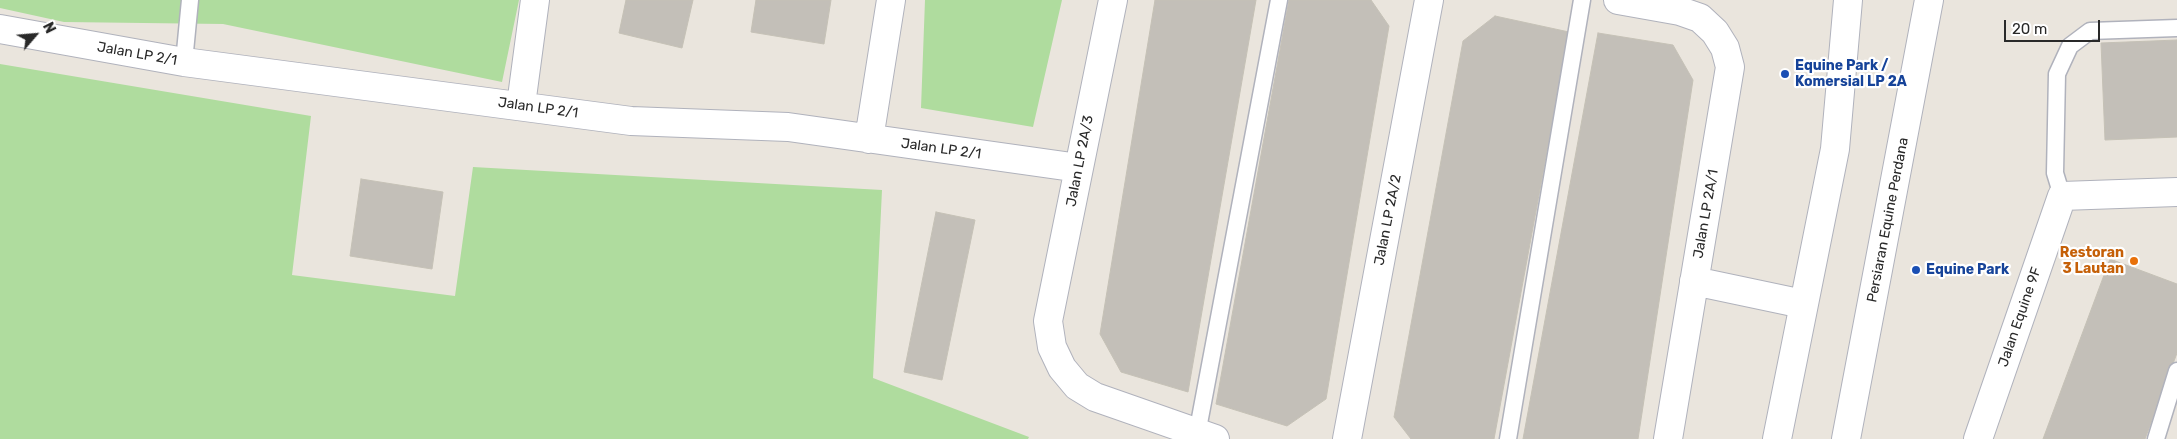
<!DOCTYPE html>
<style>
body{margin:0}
#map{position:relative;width:2177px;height:439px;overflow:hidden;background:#eae5dd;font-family:Rubik,sans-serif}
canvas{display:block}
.north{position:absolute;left:10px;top:10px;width:50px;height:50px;-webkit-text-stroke:4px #fff;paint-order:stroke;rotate:63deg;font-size:14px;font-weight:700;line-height:20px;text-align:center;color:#292929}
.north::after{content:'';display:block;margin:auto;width:18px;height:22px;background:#292929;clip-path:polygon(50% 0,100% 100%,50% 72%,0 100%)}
.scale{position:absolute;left:2004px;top:20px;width:96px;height:22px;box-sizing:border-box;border:2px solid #292929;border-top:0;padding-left:6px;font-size:15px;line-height:18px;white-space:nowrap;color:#292929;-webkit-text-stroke:4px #fff;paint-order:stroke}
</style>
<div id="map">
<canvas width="2177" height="439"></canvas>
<div class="north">N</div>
<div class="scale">20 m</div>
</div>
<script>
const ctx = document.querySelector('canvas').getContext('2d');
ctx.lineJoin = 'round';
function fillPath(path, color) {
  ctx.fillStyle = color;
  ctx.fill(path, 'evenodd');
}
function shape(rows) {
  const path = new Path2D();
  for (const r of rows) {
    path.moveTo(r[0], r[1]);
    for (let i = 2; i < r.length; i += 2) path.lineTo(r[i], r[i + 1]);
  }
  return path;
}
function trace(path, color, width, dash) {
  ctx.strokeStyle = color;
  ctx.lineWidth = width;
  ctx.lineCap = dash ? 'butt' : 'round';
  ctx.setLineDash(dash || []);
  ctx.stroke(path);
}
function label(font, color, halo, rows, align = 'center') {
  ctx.font = font + ' Rubik,sans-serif';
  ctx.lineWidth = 4.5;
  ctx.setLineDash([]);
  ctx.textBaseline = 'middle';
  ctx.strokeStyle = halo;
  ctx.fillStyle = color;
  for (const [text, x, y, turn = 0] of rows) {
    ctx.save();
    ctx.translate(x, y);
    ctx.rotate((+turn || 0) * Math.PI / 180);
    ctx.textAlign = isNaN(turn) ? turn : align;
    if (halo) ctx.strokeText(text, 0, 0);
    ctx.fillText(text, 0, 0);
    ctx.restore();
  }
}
fillPath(shape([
 [0,0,519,0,502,82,223,24,64,22,0,8],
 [925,0,1062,0,1033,127,921,108],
 [0,64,311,116,292,275,455,296,473,167,882,190,873,378,1029,437,1028,439,0,439]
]), '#afdc9e');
const building = shape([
 [626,0,693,0,682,48,619,33,626,0],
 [756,0,831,0,824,44,751,32,756,0],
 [1155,0,1256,0,1188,392,1121,372,1100,334,1155,0],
 [1289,0,1371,0,1389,26,1326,399,1287,426,1216,404,1289,0],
 [1495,16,1569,32,1494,439,1411,439,1394,417,1463,41,1495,16],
 [1598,33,1673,45,1693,80,1638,439,1523,439,1598,33],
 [2177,40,2177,137,2105,140,2101,43,2177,40],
 [361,179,443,192,432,269,350,256,361,179],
 [936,212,975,220,942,380,904,372,936,212],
 [2110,259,2177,284,2177,353,2145,439,2043,439,2110,259]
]);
fillPath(building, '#c3bfb8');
trace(building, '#c5c1b6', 1);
const service = shape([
 [184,62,190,0],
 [2062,196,2055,173,2057,74,2070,46,2090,31,2177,28],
 [1197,434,1279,0],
 [1508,439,1582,0],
 [2156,439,2177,371]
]);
const minor = shape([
 [1113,0,1048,321,1052,347,1062,368,1077,386,1095,397,1215,439],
 [1618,0,1680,11,1700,18,1715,32,1725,48,1730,67,1668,439],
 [0,29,184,62,631,121,788,127,1079,168],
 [521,105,535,0],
 [869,139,891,0],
 [1694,281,1803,304],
 [1347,439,1429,0],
 [1978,439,2062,196,2177,192]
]);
const tertiary = shape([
 [1777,439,1835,149,1848,0],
 [1846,439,1929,0]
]);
trace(service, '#b0b2bc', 19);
trace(minor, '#b0b2bc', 30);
trace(tertiary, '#b0b2bc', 30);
trace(service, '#fff', 16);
trace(minor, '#fff', 28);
trace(tertiary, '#fff', 28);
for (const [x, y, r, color] of [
 [1785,74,5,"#1a4fb4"],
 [2134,261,5,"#e8710a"],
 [1916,270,5,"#1a4fb4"]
]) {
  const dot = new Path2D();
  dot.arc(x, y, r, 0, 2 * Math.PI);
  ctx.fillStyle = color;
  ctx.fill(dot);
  trace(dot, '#fff', 2);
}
label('14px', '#292929', '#fff', [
 ["Jalan LP 2/1",137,54,10],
 ["Jalan LP 2/1",538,108,8],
 ["Jalan LP 2/1",941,149,8],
 ["Jalan LP 2A/3",1080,161,-79],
 ["Jalan LP 2A/1",1706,214,-80],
 ["Jalan LP 2A/2",1388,220,-79],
 ["Persiaran Equine Perdana",1888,220,-79],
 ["Jalan Equine 9F",2020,317,-71]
]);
label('bold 14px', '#164399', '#fff', [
 ["Equine Park /",1795,66],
 ["Komersial LP 2A",1795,82],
 ["Equine Park",1926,270]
], 'left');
label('bold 14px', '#c56008', '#fff', [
 ["Restoran",2124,253],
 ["3 Lautan",2124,269]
], 'right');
</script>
